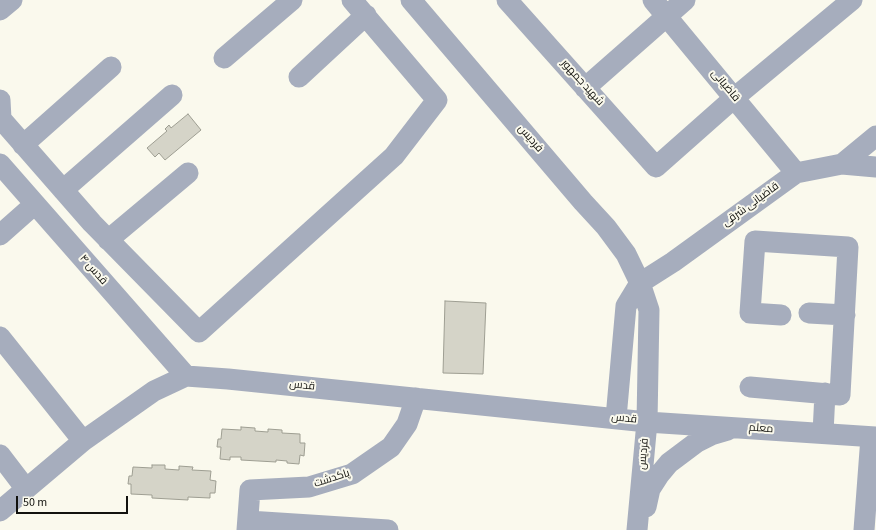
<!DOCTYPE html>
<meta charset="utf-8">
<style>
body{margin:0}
#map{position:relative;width:876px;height:530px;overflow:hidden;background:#faf9ed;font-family:"Source Sans 3",sans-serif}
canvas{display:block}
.scale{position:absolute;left:16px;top:496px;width:112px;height:18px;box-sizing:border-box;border:2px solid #12120e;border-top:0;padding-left:5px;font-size:12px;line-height:14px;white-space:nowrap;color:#12120e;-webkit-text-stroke:3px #faf9ed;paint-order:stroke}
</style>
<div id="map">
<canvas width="876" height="530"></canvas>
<div class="scale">50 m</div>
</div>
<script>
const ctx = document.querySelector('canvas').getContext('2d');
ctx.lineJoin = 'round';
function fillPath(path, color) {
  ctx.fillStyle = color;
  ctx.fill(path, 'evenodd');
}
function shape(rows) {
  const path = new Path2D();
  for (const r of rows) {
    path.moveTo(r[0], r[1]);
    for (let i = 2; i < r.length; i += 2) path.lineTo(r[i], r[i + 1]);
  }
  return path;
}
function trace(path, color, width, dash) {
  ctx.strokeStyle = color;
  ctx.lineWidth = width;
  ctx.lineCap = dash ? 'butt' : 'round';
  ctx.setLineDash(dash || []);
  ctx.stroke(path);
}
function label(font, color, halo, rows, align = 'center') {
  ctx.font = font + ' "Source Sans 3",Cairo,sans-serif';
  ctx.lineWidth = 4;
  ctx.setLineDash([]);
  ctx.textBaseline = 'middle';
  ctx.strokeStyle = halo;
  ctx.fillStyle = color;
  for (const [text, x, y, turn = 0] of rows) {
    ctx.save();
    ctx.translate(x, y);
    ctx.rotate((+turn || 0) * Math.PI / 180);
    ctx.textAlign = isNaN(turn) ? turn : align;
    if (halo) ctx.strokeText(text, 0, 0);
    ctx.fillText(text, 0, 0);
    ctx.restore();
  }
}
const building = shape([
 [188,114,201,130,165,160,159,153,155,157,147,148,167,131,165,129,169,125,171,128,188,114],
 [445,301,486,303,483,374,443,373,445,301],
 [241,427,255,428,255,431,268,432,268,429,282,430,282,433,300,434,300,443,305,443,304,456,300,455,299,464,287,463,287,461,276,460,276,462,241,460,241,457,230,457,230,460,220,459,221,447,217,447,218,439,221,439,222,429,241,430,241,427],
 [152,465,165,465,165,469,179,470,179,466,193,467,192,470,211,471,210,480,216,481,215,493,210,493,210,498,188,497,188,500,152,498,152,495,131,494,131,484,128,484,129,476,132,476,133,467,152,468,152,465]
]);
fillPath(building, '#d5d4c8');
trace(building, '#9e9e92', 1);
trace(shape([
 [411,0,583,202,606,227,626,254,640,283,649,310,647,422,637,530],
 [507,0,656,167,734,98,852,0],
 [653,0,796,173],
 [0,10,12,0],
 [224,58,292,0],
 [299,77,366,15],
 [585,88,685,0],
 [0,100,1,119,92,223,199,332,394,156,437,100,352,0],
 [23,145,111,67],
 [0,164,186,376],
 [842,164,876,136],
 [63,190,172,95],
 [0,235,35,204],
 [108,240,188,173],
 [809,313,845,315],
 [0,337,83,441],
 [750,387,840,395,848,247,755,241,750,313,781,315],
 [616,418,626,306,640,283,673,262,796,173,842,164,876,167],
 [823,433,825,393],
 [0,455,26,489],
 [646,507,650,489,659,475,669,463,697,442,711,435,728,430],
 [0,511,83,441,154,391,186,376,228,379,647,422,876,437],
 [248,521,388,530],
 [247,530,250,490,309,487,352,474,391,447,407,424,416,398],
 [864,530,871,437]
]), '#a6adbd', 21);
label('11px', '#12120e', '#faf9ed', [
 ["شهید جمهور",582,83,48],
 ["قاضیانی",725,86,50],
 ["فردیس",530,139,49],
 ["قاضیانی شرقی",751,205,-36],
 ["قدس ۴",93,270,49],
 ["قدس",302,386,6],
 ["قدس",624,419,6],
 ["معلم",761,429,4],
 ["فردیس",644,454,-85],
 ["پاکدشت",332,479,-18]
]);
</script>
